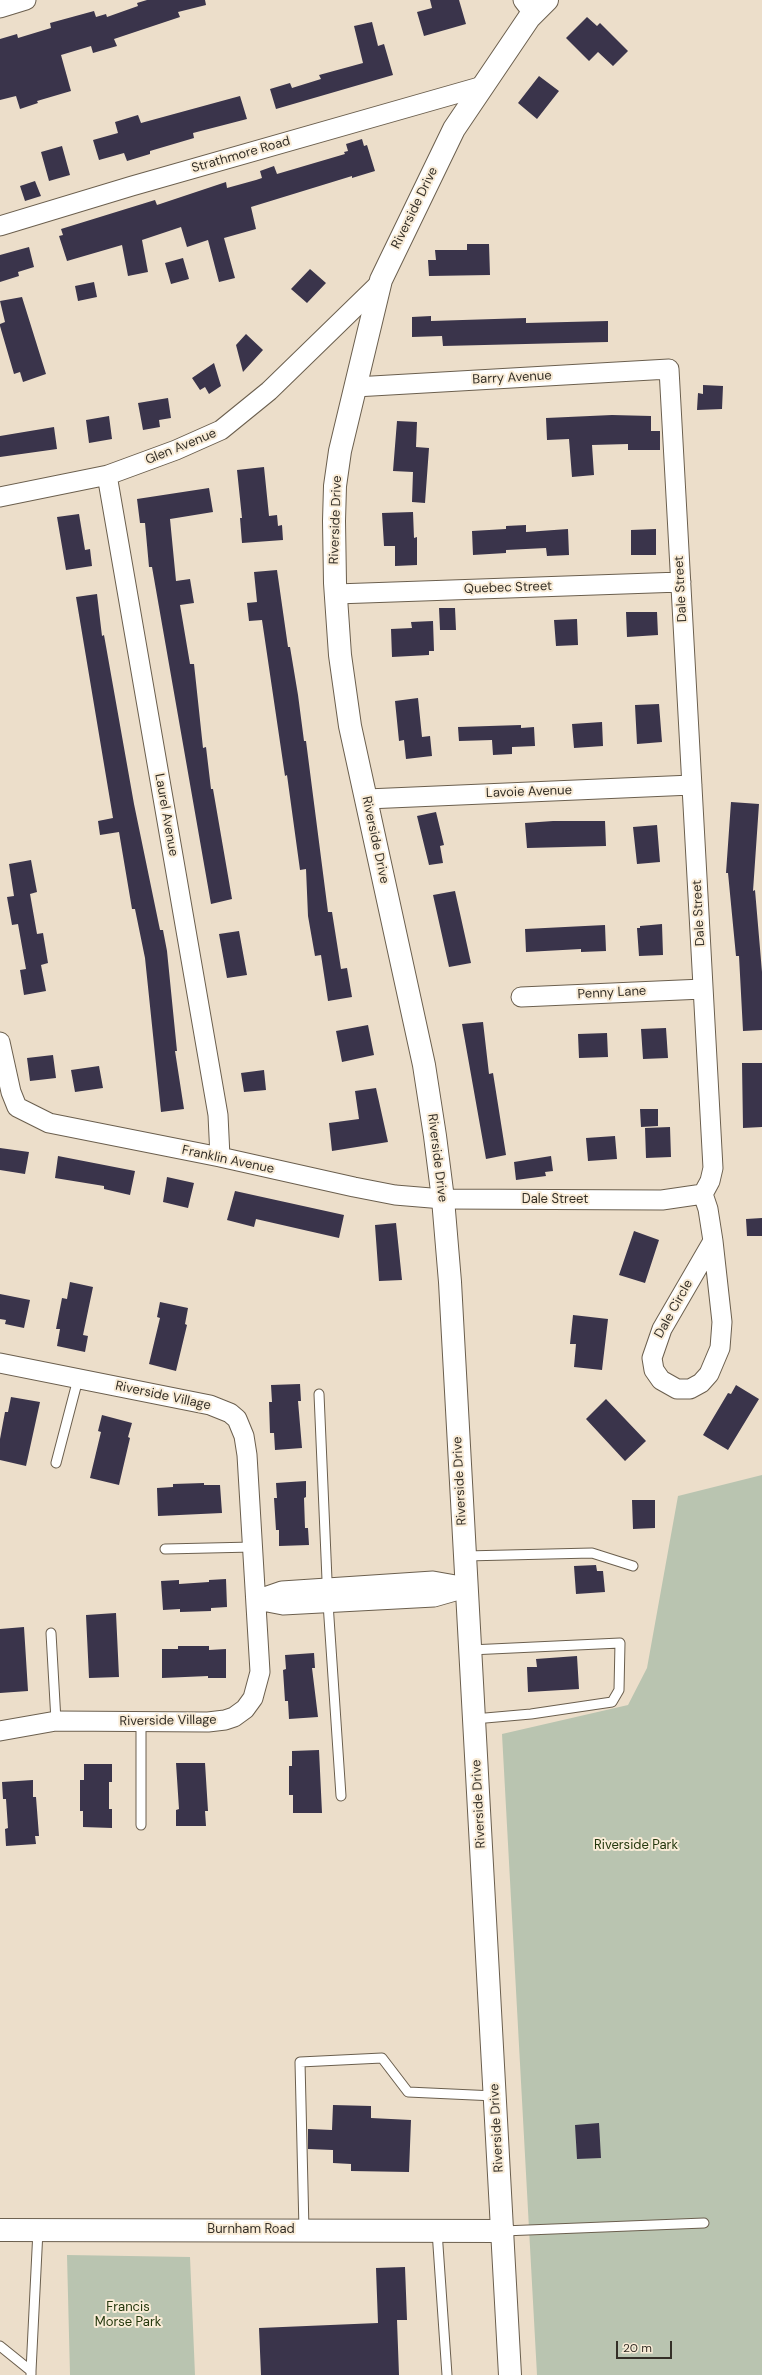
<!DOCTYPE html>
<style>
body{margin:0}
#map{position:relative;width:762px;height:2375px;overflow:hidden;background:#ecdeca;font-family:"DM Sans",sans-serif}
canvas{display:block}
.scale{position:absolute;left:616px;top:2341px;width:56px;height:18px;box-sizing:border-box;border:2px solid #342f27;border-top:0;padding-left:5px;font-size:12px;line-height:14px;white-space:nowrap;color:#342f27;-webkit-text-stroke:3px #f9ecd7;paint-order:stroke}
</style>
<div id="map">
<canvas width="762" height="2375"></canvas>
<div class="scale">20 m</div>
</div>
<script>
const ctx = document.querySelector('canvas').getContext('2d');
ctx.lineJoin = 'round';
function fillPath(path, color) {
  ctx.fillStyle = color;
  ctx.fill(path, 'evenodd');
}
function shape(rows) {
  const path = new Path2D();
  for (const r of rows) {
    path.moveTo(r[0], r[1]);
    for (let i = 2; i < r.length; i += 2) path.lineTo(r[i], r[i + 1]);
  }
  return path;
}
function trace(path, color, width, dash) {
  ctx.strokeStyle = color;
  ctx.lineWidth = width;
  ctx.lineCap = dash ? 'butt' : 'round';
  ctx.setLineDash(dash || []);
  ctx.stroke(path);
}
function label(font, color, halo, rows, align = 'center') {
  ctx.font = font + ' "DM Sans",sans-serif';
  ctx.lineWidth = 4;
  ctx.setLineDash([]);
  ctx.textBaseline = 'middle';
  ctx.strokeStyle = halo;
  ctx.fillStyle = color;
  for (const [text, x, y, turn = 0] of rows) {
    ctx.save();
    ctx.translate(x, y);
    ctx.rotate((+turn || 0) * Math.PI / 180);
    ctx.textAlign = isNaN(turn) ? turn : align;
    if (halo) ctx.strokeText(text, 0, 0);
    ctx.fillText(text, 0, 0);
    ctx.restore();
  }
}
fillPath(shape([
 [762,1475,762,2375,537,2375,502,1734,628,1705,647,1668,678,1496],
 [67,2255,190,2257,195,2375,70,2375]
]), '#b9c4b0');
fillPath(shape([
 [147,0,205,0,206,5,178,12,180,17,114,39,117,46,93,53,91,46,61,55,71,91,37,101,38,103,20,109,16,96,0,100,0,39,17,34,18,38,51,28,50,23,94,11,96,17,106,14,107,17,138,6,137,3],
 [430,0,459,0,466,24,424,36,417,12,432,8],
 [587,17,597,26,600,23,628,51,613,66,598,52,589,61,566,38],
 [372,22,378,46,384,44,393,75,276,109,270,89,290,83,292,88,321,79,319,75,363,63,354,26],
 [539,76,559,91,537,119,518,103],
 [240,96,247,119,193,133,194,138,150,151,150,154,127,161,124,153,99,160,93,140,118,133,115,122,138,115,141,123],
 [362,139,364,146,367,145,375,171,352,178,352,176,251,207,256,229,224,238,235,278,219,282,208,240,187,247,181,227,142,240,148,272,128,276,122,245,67,261,59,236,63,235,61,229,155,200,157,205,226,182,227,188,256,180,262,178,260,171,274,166,277,174,345,154,344,152,348,151,346,144],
 [62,146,70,175,49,181,41,152],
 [35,181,41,196,25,201,20,186],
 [467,244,489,244,490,275,429,276,428,260,436,260,435,250,467,250],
 [29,247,34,267,18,272,19,276,0,282,0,255],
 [183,258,189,279,171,284,165,263],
 [310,269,326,283,307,303,291,289],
 [94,282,97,297,78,301,75,286],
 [22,297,46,374,23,382,20,372,14,374,0,326,0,324,5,322,0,301],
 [431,316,431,321,526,318,526,323,608,321,608,342,443,346,442,336,412,337,412,317],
 [246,334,263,350,243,372,236,345],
 [214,363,221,386,209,394,205,387,200,390,192,378],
 [703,385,723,386,722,409,697,410,698,393,703,394],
 [168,398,171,418,159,420,160,427,143,430,138,403],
 [612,415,651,416,651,431,660,431,660,450,628,450,628,444,592,445,594,475,572,477,569,439,547,440,546,418],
 [109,416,112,439,89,443,86,420],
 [397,421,417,422,416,447,429,448,425,503,412,502,413,472,393,471],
 [54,427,57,449,0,457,0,436],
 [264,467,269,516,277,515,278,526,282,525,283,540,242,543,240,518,242,518,237,470],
 [209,488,213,512,170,519,176,581,190,579,194,603,180,605,190,664,194,664,203,748,206,747,211,789,213,789,232,899,211,904,152,567,149,567,145,523,140,523,137,499],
 [413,512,414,538,417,537,417,565,395,566,395,546,384,546,382,513],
 [79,514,85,550,90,549,92,566,66,570,57,517],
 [526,525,526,532,568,529,569,555,547,556,546,548,506,550,506,553,473,555,472,531,506,529,506,526],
 [656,529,656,555,631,555,631,530],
 [277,570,288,647,290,647,298,695,304,741,306,741,328,912,332,912,341,969,347,968,352,997,328,1001,321,955,315,956,308,916,306,869,300,870,287,775,285,776,262,620,249,621,247,603,257,602,254,572],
 [97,594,102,636,104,635,134,804,160,930,163,930,167,951,177,1051,175,1051,184,1109,161,1112,145,958,135,909,132,909,119,832,100,835,98,821,113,818,76,597],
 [439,608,455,608,456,630,440,630],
 [626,612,657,612,658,635,627,637],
 [577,619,578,645,556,646,554,620],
 [433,621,434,651,429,651,429,655,392,657,391,629,412,628,411,622],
 [418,698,422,737,430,736,432,756,406,759,404,740,399,741,395,701],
 [659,704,662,742,637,744,635,705],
 [602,722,603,746,574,748,572,724],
 [521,725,521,728,534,727,535,746,512,747,512,754,493,755,492,740,459,741,458,727],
 [731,802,759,804,753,891,755,890,762,972,762,1030,743,1031,739,956,736,956,728,873,726,873],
 [436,812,444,845,440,846,443,863,429,865,417,816],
 [553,821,605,821,606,846,527,848,525,823],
 [657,825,660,862,637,864,633,827],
 [31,860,37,892,30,894,37,934,43,933,48,963,41,965,46,991,24,995,20,970,26,969,18,924,12,925,7,897,14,896,9,864],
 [455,891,471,963,449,967,433,895],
 [662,924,663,955,639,956,637,928,640,928,640,926],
 [605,925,606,951,581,952,581,949,526,952,525,929],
 [239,931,247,975,227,978,219,934],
 [483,1022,489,1074,493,1073,506,1155,486,1159,462,1024],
 [368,1025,374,1055,342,1062,336,1031],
 [666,1028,668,1058,643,1059,641,1029],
 [607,1033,608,1057,579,1058,578,1034],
 [53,1055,56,1078,30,1081,27,1058],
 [742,1063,762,1063,762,1127,743,1128],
 [99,1066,103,1088,75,1092,71,1070],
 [264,1070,266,1090,244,1092,241,1073],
 [376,1088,388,1142,332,1151,329,1123,359,1119,355,1091],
 [640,1109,658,1109,658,1126,641,1127],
 [670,1127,671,1157,646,1158,645,1128],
 [615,1136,617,1159,588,1161,586,1138],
 [0,1148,29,1152,25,1174,0,1170],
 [58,1156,135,1171,130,1195,104,1189,104,1186,55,1178],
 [551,1156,553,1171,545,1172,546,1176,516,1180,514,1162],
 [167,1177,194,1183,188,1208,163,1202],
 [235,1191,344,1215,339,1238,256,1219,254,1227,227,1220],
 [762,1218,762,1236,747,1236,746,1219],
 [396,1223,402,1280,379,1281,375,1225],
 [634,1231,659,1240,645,1283,619,1275],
 [70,1282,93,1287,83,1335,88,1336,85,1352,57,1346,60,1329,56,1329,62,1298,67,1299],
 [0,1294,30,1300,24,1328,5,1324,6,1320,0,1319],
 [160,1302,188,1308,185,1324,187,1325,176,1371,149,1364,160,1318,157,1317],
 [573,1315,608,1319,602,1370,574,1367,576,1344,570,1344],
 [300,1384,301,1401,298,1401,302,1448,275,1450,274,1433,270,1433,269,1402,272,1402,271,1385],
 [736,1385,759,1399,728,1450,703,1435,728,1393,731,1394],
 [11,1397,40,1402,26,1466,0,1460,0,1439,5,1412,8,1412],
 [606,1399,646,1441,625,1461,586,1419],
 [102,1415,132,1423,128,1437,130,1438,119,1485,90,1478,101,1432,98,1431],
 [306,1481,306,1497,304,1498,305,1528,308,1528,309,1545,279,1546,279,1530,276,1530,274,1498,277,1498,276,1483],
 [204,1483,204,1485,220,1485,222,1513,158,1516,157,1488,173,1487,173,1484],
 [632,1500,655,1500,655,1528,633,1529],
 [596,1565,597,1571,603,1571,605,1592,576,1594,574,1566],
 [226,1579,227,1607,211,1608,211,1611,180,1612,180,1609,163,1610,161,1581,179,1580,179,1584,209,1582,209,1580],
 [116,1613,119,1677,89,1678,86,1615],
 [24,1627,28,1691,0,1693,0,1629],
 [178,1646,209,1646,209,1650,226,1649,226,1678,208,1678,208,1676,162,1678,162,1649,178,1649],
 [314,1653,315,1668,312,1668,318,1717,289,1719,288,1701,285,1701,283,1670,286,1669,285,1655],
 [577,1656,579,1689,528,1692,527,1667,537,1667,536,1659],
 [319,1750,322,1813,293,1813,293,1795,289,1795,289,1766,292,1766,292,1751],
 [176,1763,205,1763,208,1811,205,1811,206,1826,176,1826,176,1810,179,1809],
 [84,1764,112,1764,112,1782,109,1782,109,1809,112,1809,112,1828,83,1827,83,1811,80,1811,80,1780,84,1780],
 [33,1780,33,1797,36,1797,39,1836,35,1836,36,1844,6,1846,5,1829,8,1828,6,1799,3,1799,2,1782],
 [333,2105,371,2106,371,2118,411,2120,409,2172,351,2171,351,2164,333,2163,333,2150,308,2149,308,2129,332,2130],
 [599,2123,601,2158,577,2159,575,2125],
 [405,2267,407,2320,397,2320,399,2375,261,2375,259,2328,378,2323,376,2268]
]), '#3a344b');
const service = shape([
 [319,1394,328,1603,341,1796],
 [56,1463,78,1379],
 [165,1549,253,1547],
 [465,1556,592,1553,633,1566],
 [51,1633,56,1721],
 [470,1650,620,1643,619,1690,612,1702,531,1714,474,1719],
 [141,1825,141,1721],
 [304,2230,300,2062,382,2058,408,2092,495,2096],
 [437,2231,447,2375],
 [503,2231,704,2223],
 [0,2346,31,2371,31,2374],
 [31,2371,38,2230]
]);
const minor = shape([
 [523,0,533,13],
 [0,8,26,0],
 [0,226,132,186,483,86],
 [107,475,218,1115,220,1157],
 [0,497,108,475,176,450,221,430,269,391,380,283],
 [336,594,681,582],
 [367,799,692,785],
 [521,997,703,989],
 [0,1042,11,1092,17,1107,49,1123,220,1157,354,1187,395,1195,443,1199,662,1200,703,1194,710,1181,713,1168,669,369,355,387],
 [703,1194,708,1209,713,1241,662,1329,652,1358,654,1370,661,1380,677,1389,690,1389,701,1383,709,1374,720,1348,722,1322,713,1241],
 [0,1363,210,1405,230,1413,237,1419,244,1436,247,1455,260,1672,253,1698,245,1709,234,1717,225,1720,208,1722,56,1721,0,1731],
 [256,1600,282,1591,433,1581,467,1587],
 [257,1600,283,1605,434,1597,462,1589]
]);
const tertiary = shape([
 [0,2230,503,2231]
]);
const secondary = shape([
 [510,2375,450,1282,443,1199,435,1136,424,1065,350,726,340,655,335,583,334,521,335,486,340,451,381,280,454,129,529,18,547,0]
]);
trace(service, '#6b5f4e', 11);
trace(minor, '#6b5f4e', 21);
trace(tertiary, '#6b5f4e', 24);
trace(secondary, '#6b5f4e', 24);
trace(service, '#fff', 9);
trace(minor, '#fff', 19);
trace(tertiary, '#fff', 22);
trace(secondary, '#fff', 22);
label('13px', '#342f27', '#f9ecd7', [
 ["Strathmore Road",241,155,-16],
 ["Riverside Drive",415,208,-64],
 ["Barry Avenue",512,378,-3],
 ["Glen Avenue",181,447,-22],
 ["Riverside Drive",336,520,-88],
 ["Quebec Street",508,588,-2],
 ["Dale Street",681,589,-93],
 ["Lavoie Avenue",529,792,-2],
 ["Laurel Avenue",166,815,80],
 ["Riverside Drive",375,840,78],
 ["Dale Street",699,913,-93],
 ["Penny Lane",612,993,-3],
 ["Riverside Drive",437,1158,83],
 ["Franklin Avenue",228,1160,12],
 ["Dale Street",555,1200],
 ["Dale Circle",674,1309,-61],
 ["Riverside Village",163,1396,12],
 ["Riverside Drive",460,1481,-93],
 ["Riverside Village",168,1721,-1],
 ["Riverside Drive",479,1804,-93],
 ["Riverside Drive",497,2128,-93],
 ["Burnham Road",251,2230]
]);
label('13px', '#23370c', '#f9ecd7', [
 ["Riverside Park",636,1846],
 ["Francis",128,2308],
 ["Morse Park",128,2323]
]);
</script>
